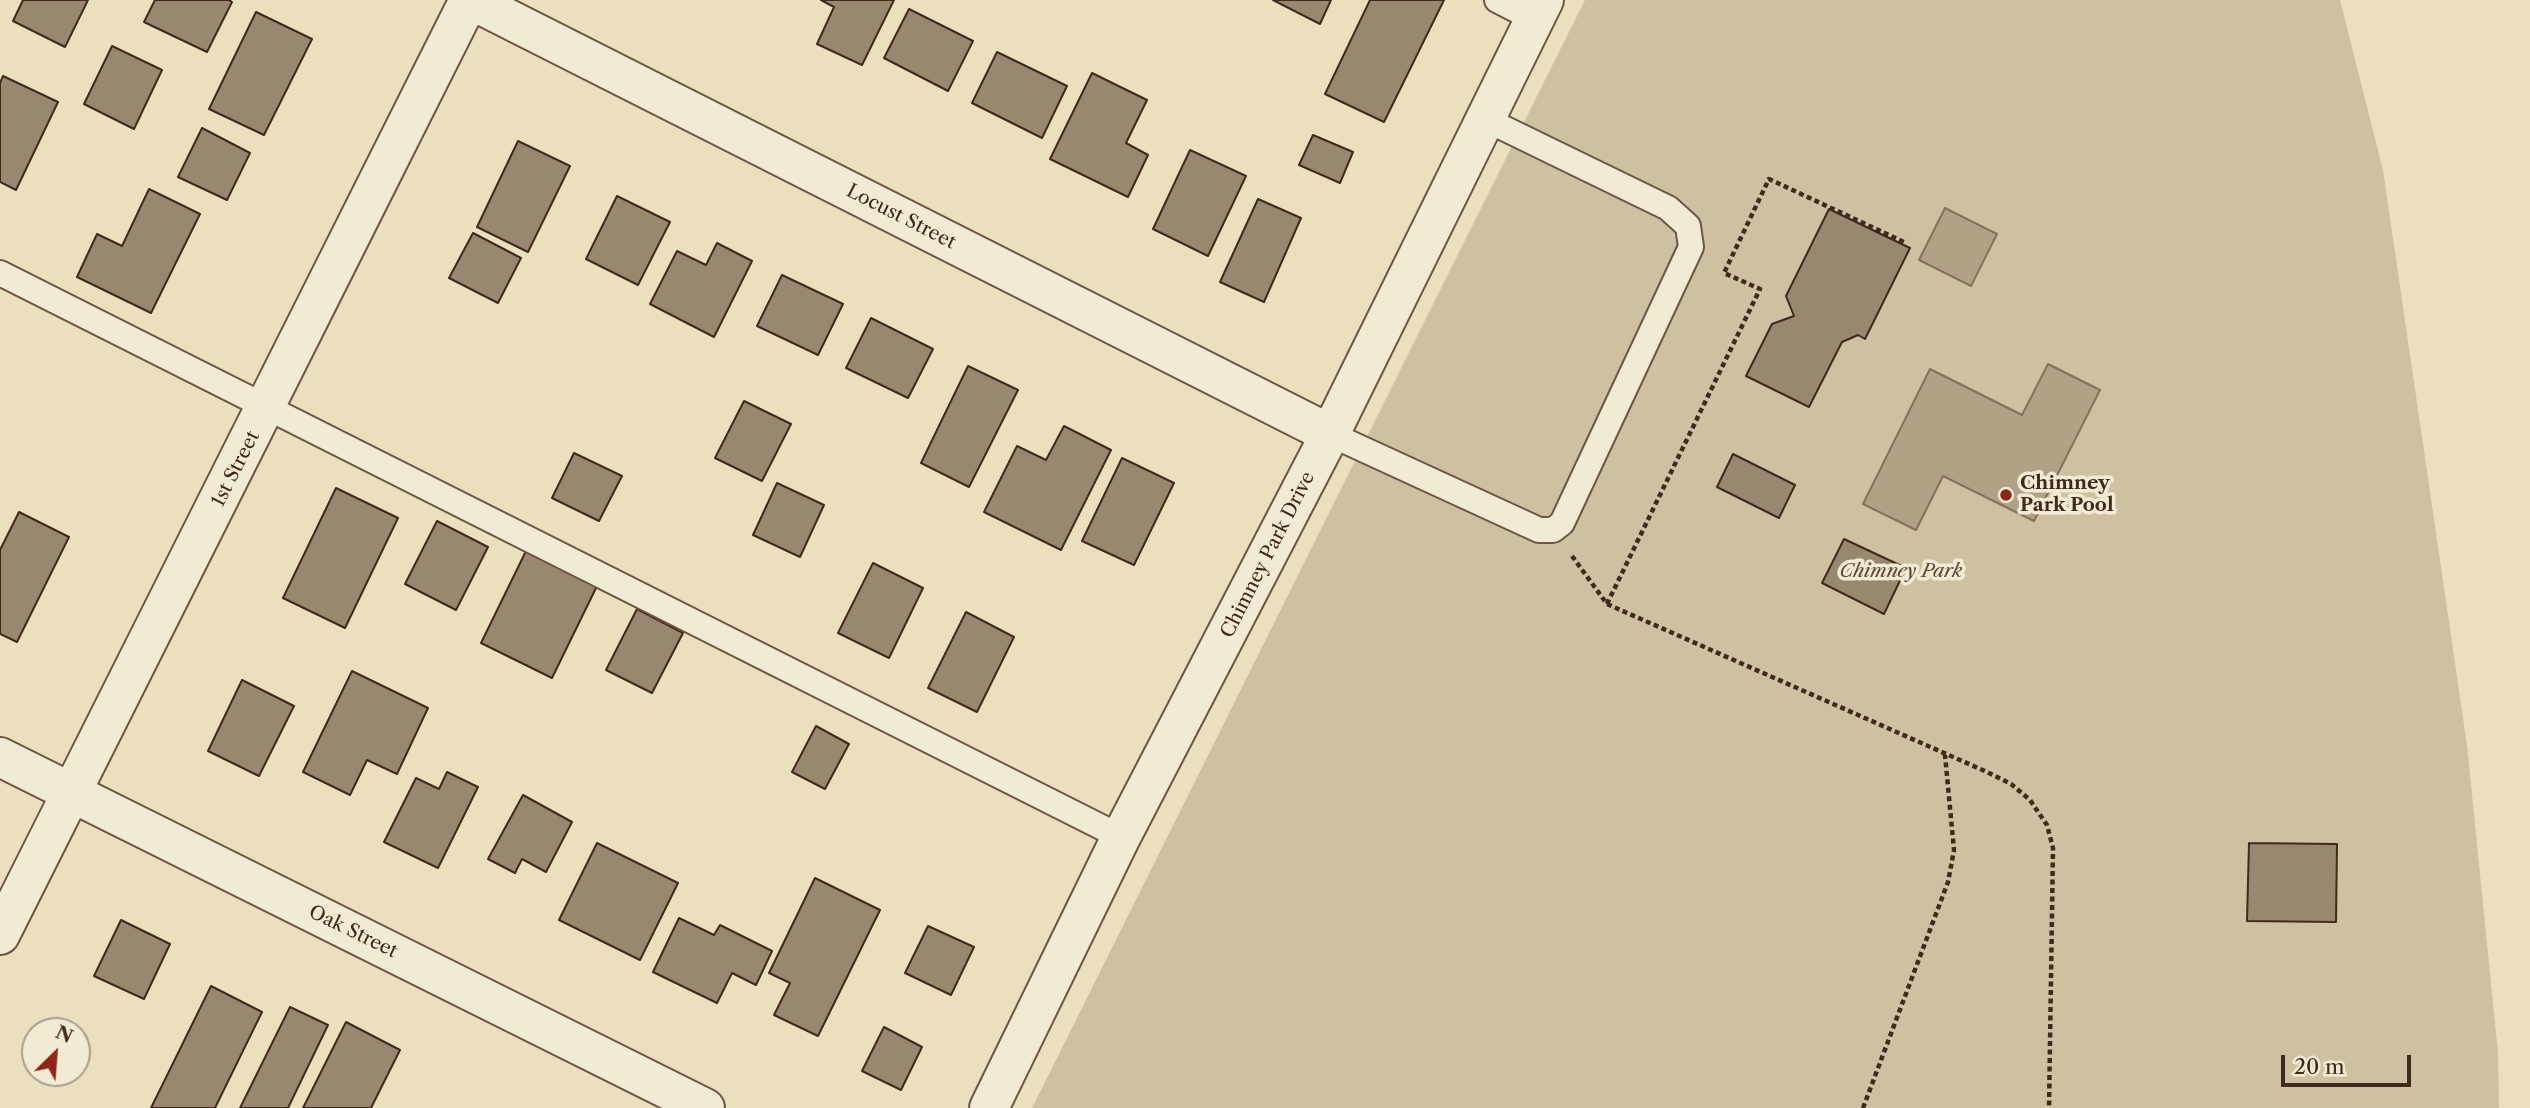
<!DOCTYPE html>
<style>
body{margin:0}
#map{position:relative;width:2530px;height:1108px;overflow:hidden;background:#ebe0bd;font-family:"Libre Caslon Text",serif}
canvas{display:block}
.north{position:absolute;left:21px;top:1017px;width:70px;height:70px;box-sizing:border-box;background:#f2ebd4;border:2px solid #ab9d8a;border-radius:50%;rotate:25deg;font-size:19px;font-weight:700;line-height:28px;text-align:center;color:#41291c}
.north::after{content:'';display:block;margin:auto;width:24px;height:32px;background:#8f2418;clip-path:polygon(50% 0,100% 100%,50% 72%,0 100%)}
.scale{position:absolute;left:2281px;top:1055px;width:130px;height:32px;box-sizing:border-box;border:4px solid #41291c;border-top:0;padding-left:9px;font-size:21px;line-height:24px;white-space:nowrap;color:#41291c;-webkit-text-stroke:5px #f2ebd4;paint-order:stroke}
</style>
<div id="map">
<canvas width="2530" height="1108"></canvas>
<div class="north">N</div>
<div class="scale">20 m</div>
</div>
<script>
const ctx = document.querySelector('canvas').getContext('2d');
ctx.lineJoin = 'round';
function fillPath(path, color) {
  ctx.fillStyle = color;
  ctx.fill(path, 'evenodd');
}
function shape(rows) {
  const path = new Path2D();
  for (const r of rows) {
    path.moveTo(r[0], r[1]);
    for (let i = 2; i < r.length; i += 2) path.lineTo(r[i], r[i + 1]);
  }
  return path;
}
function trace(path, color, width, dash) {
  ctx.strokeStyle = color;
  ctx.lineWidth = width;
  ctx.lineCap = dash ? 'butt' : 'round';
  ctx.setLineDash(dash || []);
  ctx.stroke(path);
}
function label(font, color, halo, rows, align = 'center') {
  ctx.font = font + ' "Libre Caslon Text",serif';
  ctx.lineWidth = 7;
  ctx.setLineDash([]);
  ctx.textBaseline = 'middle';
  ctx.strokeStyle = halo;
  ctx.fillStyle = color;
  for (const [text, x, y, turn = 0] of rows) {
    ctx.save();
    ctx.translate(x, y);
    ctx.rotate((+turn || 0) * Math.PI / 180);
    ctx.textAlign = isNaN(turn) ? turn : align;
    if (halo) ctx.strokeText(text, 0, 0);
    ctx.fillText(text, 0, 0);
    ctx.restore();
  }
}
fillPath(shape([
 [1585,0,2340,0,2383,170,2467,745,2498,1053,2499,1108,1032,1108]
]), '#cec1a2');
const water = shape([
 [1945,208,1997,234,1971,286,1919,260,1945,208],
 [2048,364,2100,390,2034,521,1943,476,1916,530,1863,504,1930,369,2022,415,2048,364]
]);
fillPath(water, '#b1a286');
trace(water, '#84725c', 2);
const building = shape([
 [23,0,88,0,65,47,13,21,23,0],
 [155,0,229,0,232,2,207,52,144,22,155,0],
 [821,0,894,0,862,65,817,44,834,7,821,0],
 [1273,0,1331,0,1320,24,1273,0],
 [1370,0,1444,0,1384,122,1325,94,1370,0],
 [909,9,973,41,948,91,884,58,909,9],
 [256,12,312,39,264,135,209,109,256,12],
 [112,46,162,70,134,129,84,104,112,46],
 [997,52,1067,86,1042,138,972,103,997,52],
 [1092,73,1147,100,1126,143,1148,155,1128,197,1050,159,1092,73],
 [3,76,58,102,16,190,0,182,0,83,3,76],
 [202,128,250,153,227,200,178,177,202,128],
 [1313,135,1353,152,1340,183,1299,165,1313,135],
 [518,141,570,166,528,252,477,227,518,141],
 [1190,150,1246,176,1208,256,1153,229,1190,150],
 [149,189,200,214,151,313,77,277,97,234,122,246,149,189],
 [617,196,670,222,638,285,586,259,617,196],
 [1258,199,1301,218,1264,302,1220,282,1258,199],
 [1829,209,1910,248,1865,339,1858,335,1842,342,1809,407,1746,376,1772,324,1794,316,1786,296,1829,209],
 [473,233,521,258,498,303,449,278,473,233],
 [717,243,752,261,714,337,650,304,677,251,706,265,717,243],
 [782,275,843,304,818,355,757,326,782,275],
 [871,318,933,349,908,398,846,368,871,318],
 [968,366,1018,390,969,487,921,463,968,366],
 [744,401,791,424,762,481,715,458,744,401],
 [1064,426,1111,450,1061,550,984,512,1017,446,1046,460,1064,426],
 [574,453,622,476,599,521,552,498,574,453],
 [1733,454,1795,485,1779,518,1717,487,1733,454],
 [1122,458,1174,483,1134,565,1082,541,1122,458],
 [777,483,824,505,800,557,753,535,777,483],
 [336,488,398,518,345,628,283,598,336,488],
 [19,512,69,537,17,642,0,634,0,550,19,512],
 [437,521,488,547,456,610,405,584,437,521],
 [1844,539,1906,568,1884,614,1822,583,1844,539],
 [526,551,597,586,552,678,481,643,526,551],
 [873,563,923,588,889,658,838,633,873,563],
 [637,609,683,633,652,693,606,670,637,609],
 [966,612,1014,637,977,712,928,688,966,612],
 [352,671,428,708,397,774,367,760,350,795,303,772,352,671],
 [242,680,294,706,259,776,208,751,242,680],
 [816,726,849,744,825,789,792,772,816,726],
 [447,772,478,787,438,868,384,842,416,778,439,789,447,772],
 [523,795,572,822,546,872,522,859,515,873,488,859,523,795],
 [597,843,678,883,640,960,559,920,597,843],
 [2249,843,2337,844,2336,922,2247,921,2249,843],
 [815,878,880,910,818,1036,774,1015,790,983,769,973,815,878],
 [679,918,714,935,720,925,772,951,756,985,732,973,717,1003,653,972,679,918],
 [121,920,170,944,144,999,94,976,121,920],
 [928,926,974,947,951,995,905,973,928,926],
 [211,986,262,1012,215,1108,151,1108,211,986],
 [290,1007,328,1025,288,1108,240,1108,290,1007],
 [346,1022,400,1050,371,1108,303,1108,346,1022],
 [884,1027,922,1047,901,1090,862,1071,884,1027]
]);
fillPath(building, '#998870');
trace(building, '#41291c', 2);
const lane = shape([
 [1497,0,1534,19],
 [0,273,1121,837],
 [1330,434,1539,530,1553,530,1562,523,1691,247,1688,226,1668,208,1485,119]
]);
const street = shape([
 [471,0,1330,434],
 [0,757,705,1108],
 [0,935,469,0],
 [989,1108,1121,837,1330,434,1544,0]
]);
trace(lane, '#6c5744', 28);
trace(street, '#6c5744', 42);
trace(shape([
 [1572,556,1607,604,1987,772,2011,784,2030,800,2047,825,2053,848,2049,1108],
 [1607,604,1760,289,1724,273,1769,179,1906,243],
 [1863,1108,1948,882,1954,850,1945,755]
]), '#41291c', 4.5, [5, 3.5]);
trace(lane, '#f2ebd4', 24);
trace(street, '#f2ebd4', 38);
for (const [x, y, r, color] of [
 [2006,495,7,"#8f2418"]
]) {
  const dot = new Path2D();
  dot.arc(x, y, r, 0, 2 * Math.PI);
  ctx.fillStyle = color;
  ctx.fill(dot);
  trace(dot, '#f2ebd4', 2.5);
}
label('19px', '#41291c', '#f2ebd4', [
 ["Locust Street",901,217,27],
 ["1st Street",236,469,-63],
 ["Chimney Park Drive",1268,555,-63],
 ["Oak Street",353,932,26]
]);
label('bold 19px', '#41291c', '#f2ebd4', [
 ["Chimney",2020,484],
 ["Park Pool",2020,506]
], 'left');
label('italic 19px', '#5d4737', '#f2ebd4', [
 ["Chimney Park",1901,572]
]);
</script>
